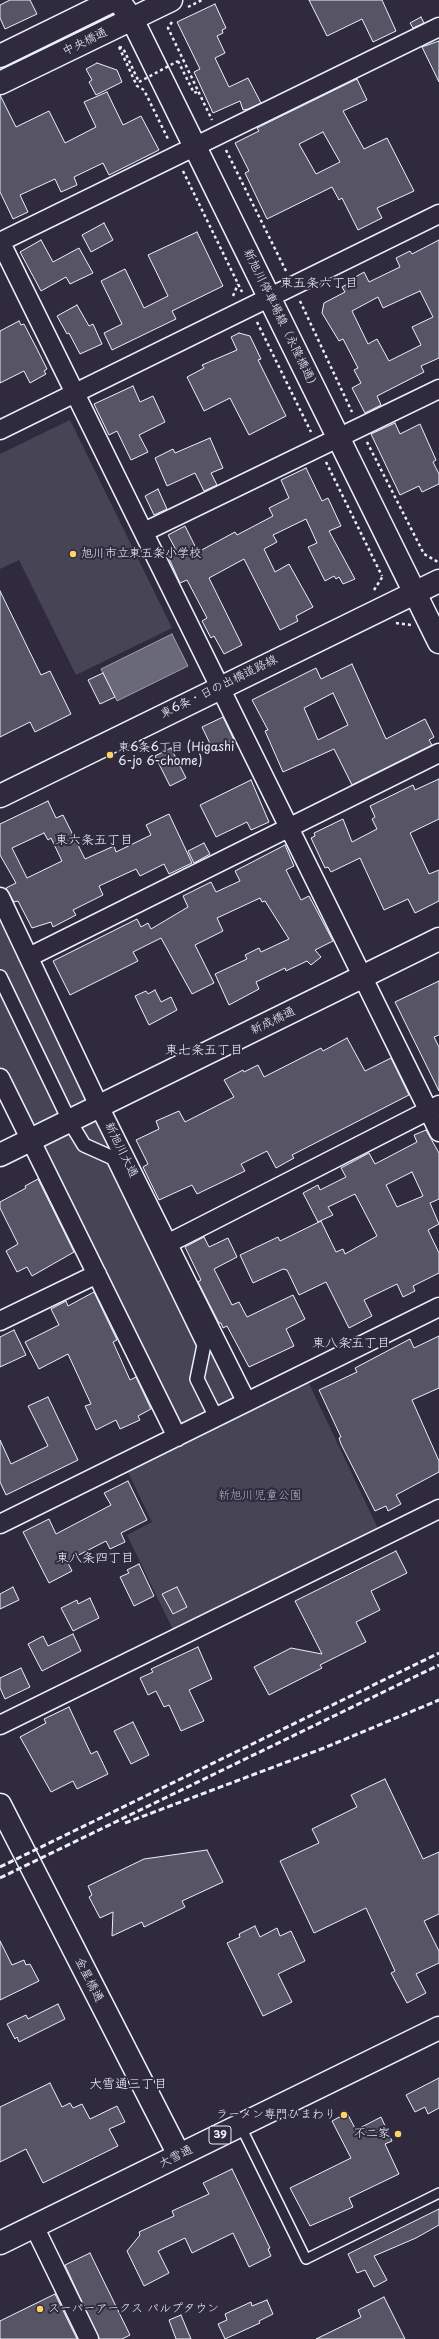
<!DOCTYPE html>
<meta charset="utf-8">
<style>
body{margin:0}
canvas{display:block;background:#2f2a3d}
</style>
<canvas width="439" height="2339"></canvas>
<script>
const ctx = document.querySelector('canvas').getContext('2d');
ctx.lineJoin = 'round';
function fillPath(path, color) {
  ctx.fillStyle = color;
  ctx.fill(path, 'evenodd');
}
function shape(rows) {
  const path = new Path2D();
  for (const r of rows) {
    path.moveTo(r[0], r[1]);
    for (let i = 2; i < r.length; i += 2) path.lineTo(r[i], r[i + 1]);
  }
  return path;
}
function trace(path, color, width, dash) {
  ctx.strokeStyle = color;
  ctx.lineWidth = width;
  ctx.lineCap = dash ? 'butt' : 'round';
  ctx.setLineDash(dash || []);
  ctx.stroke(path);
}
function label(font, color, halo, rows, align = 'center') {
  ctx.font = font + ' "Playpen Sans","Klee One",sans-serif';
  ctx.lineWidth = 4;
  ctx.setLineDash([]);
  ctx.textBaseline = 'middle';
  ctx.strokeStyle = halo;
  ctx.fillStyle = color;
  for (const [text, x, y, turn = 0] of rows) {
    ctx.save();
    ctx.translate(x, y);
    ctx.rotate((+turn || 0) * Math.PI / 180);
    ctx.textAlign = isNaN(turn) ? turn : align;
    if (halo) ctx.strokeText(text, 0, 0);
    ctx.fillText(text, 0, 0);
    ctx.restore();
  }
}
fillPath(shape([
 [70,420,172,628,76,675,19,560,0,569,0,454],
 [0,897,246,1401,304,1373,382,1537,177,1638,127,1535,152,1522,124,1464,177,1437,0,1078]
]), '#464455');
const water = shape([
 [172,634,188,666,117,701,101,669,172,634]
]);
fillPath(water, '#696978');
trace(water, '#9c9fab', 1);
const building = shape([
 [10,0,30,0,37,14,5,29,0,18,0,5,10,0],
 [309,0,382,0,396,31,373,42,362,19,327,36,309,0],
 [215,4,226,28,222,30,223,33,217,36,225,53,215,58,229,87,248,78,261,103,248,109,243,110,240,101,213,113,194,72,200,69,177,22,215,4],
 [421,17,424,23,413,28,410,23,421,17],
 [439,41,439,82,422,47,439,41],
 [97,63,117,70,122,82,96,95,89,82,92,80,86,69,97,63],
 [357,79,367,100,343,111,364,149,387,138,414,191,377,208,382,218,358,230,342,198,339,200,332,187,267,219,245,173,249,171,235,143,259,131,257,128,357,79],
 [323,132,340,162,316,174,299,144,323,132],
 [107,92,123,125,141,116,159,150,109,175,103,163,74,177,77,185,61,192,55,179,20,195,28,212,13,219,0,192,0,95,16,127,49,111,65,143,96,127,84,102,107,92],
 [104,223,113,240,91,252,82,235,104,223],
 [197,232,223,286,172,311,176,319,112,350,104,333,122,324,101,281,125,269,144,308,168,296,148,255,197,232],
 [41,240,53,262,79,248,93,273,70,284,66,277,41,291,20,252,41,240],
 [439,240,439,358,421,366,424,372,377,396,381,405,365,413,352,388,361,383,354,370,358,368,343,339,339,341,322,313,324,303,345,292,342,287,353,281,352,279,364,272,369,282,400,267,396,258,410,251,412,254,439,240],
 [420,291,433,317,412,327,421,345,389,361,377,339,368,344,352,311,378,297,383,308,420,291],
 [77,305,89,326,93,324,102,344,80,354,69,333,67,334,57,316,77,305],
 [19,321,21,325,24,324,37,349,47,369,44,371,46,374,30,383,24,371,0,383,0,331,19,321],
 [239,333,250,336,261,359,258,360,286,416,249,435,230,398,204,411,187,377,204,368,202,365,237,350,231,337,239,333],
 [133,386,140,402,153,396,165,422,139,435,148,452,131,460,117,431,109,435,94,404,133,386],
 [395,423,400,434,420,424,436,460,433,462,439,474,439,484,422,492,419,486,400,495,371,434,395,423],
 [210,438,223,468,211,473,217,485,204,491,195,473,167,486,155,458,173,449,175,453,210,438],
 [306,468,322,501,328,498,341,526,329,531,355,579,343,584,339,577,336,579,334,576,325,581,308,547,317,543,306,519,273,535,277,542,264,549,275,572,289,564,313,607,296,616,298,621,280,630,244,559,209,578,242,645,224,654,214,636,211,638,202,621,207,618,187,580,180,583,167,554,176,550,168,535,185,526,198,552,235,532,237,535,273,516,269,508,289,498,281,480,306,468],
 [158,489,167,509,154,515,145,496,158,489],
 [0,591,41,675,50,671,71,714,35,732,30,722,0,737,0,591],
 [352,664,386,739,425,719,434,737,429,740,432,745,352,785,334,749,283,772,265,731,268,730,252,700,316,668,321,679,352,664],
 [333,693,348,725,318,740,304,708,333,693],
 [103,673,115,697,100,704,88,680,103,673],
 [223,717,234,740,213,750,202,727,223,717],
 [171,748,186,778,170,786,155,756,171,748],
 [439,779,439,819,410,833,429,874,439,870,439,901,415,913,408,899,384,910,360,858,331,872,328,867,325,868,311,838,315,836,314,833,343,819,352,842,377,829,372,819,375,817,370,806,413,785,415,790,439,779],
 [251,780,269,822,251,830,247,822,216,837,200,805,251,780],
 [48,801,56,818,63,815,85,859,114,846,116,852,151,835,146,825,169,814,192,863,169,874,164,864,140,876,136,869,99,886,103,895,73,910,76,915,53,927,51,922,32,928,18,901,14,902,6,888,16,883,0,855,0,824,48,801],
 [44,833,48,840,51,838,62,861,27,878,12,848,44,833],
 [204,843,210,854,194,863,188,851,204,843],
 [285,845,294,866,286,870,301,900,309,896,333,941,315,950,321,957,311,965,307,961,286,971,285,968,256,982,259,989,229,1005,215,974,247,959,245,955,259,948,261,952,289,939,265,901,262,902,260,898,217,918,223,931,195,945,214,983,192,994,161,938,133,952,138,961,70,995,53,961,137,919,141,927,148,923,151,929,188,907,183,896,211,882,216,892,240,881,235,871,285,845],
 [439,981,439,1035,434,1037,439,1047,439,1091,395,1002,439,981],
 [155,990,161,1002,171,997,177,1010,149,1025,135,996,146,991,148,994,155,990],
 [347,1038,365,1071,391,1058,409,1095,292,1155,294,1158,276,1168,267,1151,241,1164,245,1171,197,1194,192,1185,159,1200,143,1167,148,1164,136,1140,159,1129,156,1121,179,1111,185,1122,234,1097,224,1080,243,1070,244,1072,258,1065,264,1077,321,1048,323,1051,347,1038],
 [426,1130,439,1153,439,1199,430,1203,439,1224,428,1230,439,1253,439,1273,413,1286,415,1291,403,1297,397,1284,364,1300,372,1316,349,1328,326,1282,299,1295,287,1270,283,1269,253,1283,240,1255,278,1237,280,1241,321,1221,336,1252,343,1249,345,1254,377,1236,355,1194,328,1207,333,1215,318,1222,303,1193,318,1185,320,1190,346,1177,341,1168,369,1153,375,1164,417,1142,414,1135,426,1130],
 [412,1172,423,1196,397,1207,386,1185,412,1172],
 [38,1179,74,1252,32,1276,27,1267,17,1272,6,1251,18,1244,0,1208,0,1202,26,1188,25,1186,38,1179],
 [204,1237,209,1247,228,1238,237,1257,214,1269,232,1305,239,1302,247,1317,293,1295,305,1319,286,1329,294,1346,249,1367,227,1326,223,1328,221,1323,219,1323,198,1282,201,1280,185,1247,204,1237],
 [94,1292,117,1340,113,1342,130,1380,136,1377,151,1409,138,1416,140,1420,120,1429,116,1420,96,1430,85,1406,91,1404,68,1354,39,1369,25,1342,59,1325,51,1309,66,1301,68,1306,94,1292],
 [14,1330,26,1355,0,1367,0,1337,14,1330],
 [439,1336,439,1388,412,1400,439,1461,439,1472,396,1495,401,1504,388,1511,386,1506,375,1511,341,1444,339,1438,341,1437,319,1390,357,1372,355,1368,410,1339,414,1348,439,1336],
 [48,1397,78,1460,6,1495,0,1482,0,1440,11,1464,48,1446,28,1406,48,1397],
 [128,1481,147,1520,121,1533,125,1542,110,1549,106,1541,67,1561,72,1571,49,1583,23,1532,49,1519,56,1534,111,1505,104,1493,128,1481],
 [396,1551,407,1573,371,1591,380,1610,356,1622,366,1642,320,1665,322,1668,269,1695,254,1667,291,1648,322,1654,295,1601,396,1551],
 [139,1564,154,1596,134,1606,120,1577,129,1573,127,1570,139,1564],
 [13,1587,19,1600,0,1609,0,1594,13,1587],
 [177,1587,187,1607,173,1614,162,1594,177,1587],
 [90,1598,99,1618,73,1631,61,1608,77,1600,78,1604,90,1598],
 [73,1634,81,1651,42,1671,28,1644,43,1636,48,1646,73,1634],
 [198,1647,212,1679,189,1690,204,1721,181,1731,169,1705,164,1707,156,1691,148,1695,140,1678,153,1672,151,1669,198,1647],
 [21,1668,30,1687,5,1699,0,1688,0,1678,21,1668],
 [69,1707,91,1754,97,1751,108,1774,77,1789,73,1781,51,1792,20,1737,46,1723,44,1719,69,1707],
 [133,1722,149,1755,131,1764,114,1731,133,1722],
 [385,1779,423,1859,439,1852,439,1914,424,1921,439,1951,439,1963,416,1974,426,1993,407,2003,391,1973,395,1971,366,1908,314,1933,280,1861,319,1843,312,1829,357,1807,351,1795,385,1779],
 [207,1850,223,1882,182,1901,185,1907,144,1927,142,1922,112,1936,113,1912,100,1918,89,1897,92,1895,88,1886,144,1859,207,1850],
 [255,1926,260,1937,277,1928,280,1936,291,1931,305,1961,278,1974,292,2002,263,2016,227,1943,240,1937,239,1934,255,1926],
 [0,1941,12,1965,24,1960,26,1965,30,1964,39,1981,0,2000,0,1941],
 [58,2004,65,2019,19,2042,17,2037,15,2039,7,2024,26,2015,28,2019,58,2004],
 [439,2078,439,2108,428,2114,425,2107,415,2112,406,2095,439,2078],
 [50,2083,62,2107,70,2103,73,2108,82,2104,90,2119,117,2106,125,2122,109,2129,118,2146,43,2183,26,2149,0,2162,0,2107,50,2083],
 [347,2113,356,2130,381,2117,392,2141,385,2144,399,2174,349,2198,353,2207,310,2226,290,2188,351,2158,332,2121,347,2113],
 [232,2169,270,2248,268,2249,271,2256,249,2267,233,2233,192,2253,185,2238,158,2251,169,2273,144,2286,127,2251,140,2235,139,2232,174,2216,172,2211,209,2194,203,2183,232,2169],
 [439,2209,439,2225,416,2238,374,2256,387,2280,374,2287,365,2270,357,2273,348,2254,439,2209],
 [90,2253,130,2335,122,2339,99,2339,65,2265,90,2253],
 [55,2294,77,2339,0,2339,0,2321,55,2294],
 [384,2297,405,2339,316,2339,361,2317,358,2310,384,2297],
 [267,2300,273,2314,259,2321,260,2323,225,2339,218,2324,227,2320,225,2314,251,2302,252,2306,267,2300],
 [181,2315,191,2339,176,2339,169,2320,181,2315]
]);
fillPath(building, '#575565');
trace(building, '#e8f1f8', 1);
const service = shape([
 [240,2125,306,2259,439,2193]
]);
const pedestrian = shape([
 [0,977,70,1122,84,1145,113,1158,204,1345,197,1379,216,1417]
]);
const minor = shape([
 [0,241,439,1132],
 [0,242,439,27],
 [0,430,439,214],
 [144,532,439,389],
 [0,897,99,1106,246,1401],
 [29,957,439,753],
 [0,1078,177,1437],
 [167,1244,439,1105],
 [0,1321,97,1274],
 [0,1524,439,1307],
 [0,1725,439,1509],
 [34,2226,89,2339]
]);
const tertiary = shape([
 [0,56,114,0],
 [0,83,171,0],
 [0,796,439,581],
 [0,1155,439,939],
 [0,1805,179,2155]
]);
const secondary = shape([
 [118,0,132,19,439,642]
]);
const trunk = shape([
 [0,2243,439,2028]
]);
trace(service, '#e8f1f8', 12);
trace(pedestrian, '#e8f1f8', 16);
trace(minor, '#e8f1f8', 21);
trace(tertiary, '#e8f1f8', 25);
trace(secondary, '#e8f1f8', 25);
trace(trunk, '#e8f1f8', 25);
trace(shape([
 [188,7,202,0],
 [172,22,168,28,212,120],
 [119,47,137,86,144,90,169,141],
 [119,47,123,48,139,82],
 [178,61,194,93,199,91],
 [226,150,286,271],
 [183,171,242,292],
 [233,296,238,284],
 [300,301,352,412],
 [257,322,311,432],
 [367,442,424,554,438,562],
 [326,462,382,576],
 [374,590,383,576],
 [396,623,411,625]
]), '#e8f1f8', 2.5, [3, 3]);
trace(service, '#2f2a3d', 9);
trace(pedestrian, '#2f2a3d', 13);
trace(minor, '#2f2a3d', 18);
trace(tertiary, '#2f2a3d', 22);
trace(secondary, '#2f2a3d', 22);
trace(trunk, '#2f2a3d', 22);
trace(shape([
 [125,1823,324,1748,439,1700],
 [0,1867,439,1653],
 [0,1878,439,1665]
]), '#e8f1f8', 3, [6, 3]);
trace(shape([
 [139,82,178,61]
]), '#e8f1f8', 2.5, [3, 3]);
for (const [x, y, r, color] of [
 [73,554,4,"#ffd166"],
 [110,755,4,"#ffd166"],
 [344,2115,4,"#ffd166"],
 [398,2134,4,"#ffd166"],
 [40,2309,4,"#ffd166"]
]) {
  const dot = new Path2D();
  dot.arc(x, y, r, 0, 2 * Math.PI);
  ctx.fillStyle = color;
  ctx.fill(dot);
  trace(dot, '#2f2a3d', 1.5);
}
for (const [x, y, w] of [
 [220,2135,22]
]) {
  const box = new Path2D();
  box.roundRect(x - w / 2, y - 9, w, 18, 3);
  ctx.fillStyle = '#2f2a3d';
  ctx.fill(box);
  trace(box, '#e8f1f8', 1);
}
label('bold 11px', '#e8f1f8', null, [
 ["39",220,2135]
]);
label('12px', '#e8f1f8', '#2f2a3d', [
 ["中央橋通",85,42,-26],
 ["新旭川停車場線（永隆橋通）",281,320,64],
 ["東6条・日の出橋道路線",219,687,-26],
 ["新成橋通",273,1021,-26],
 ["新旭川大通",121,1150,64],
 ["金星橋通",89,1980,63],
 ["大雪通",176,2157,-26]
]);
label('12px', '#e8f1f8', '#2f2a3d', [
 ["旭川市立東五条小学校",81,554],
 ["東6条6丁目 (Higashi",118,748],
 ["6-jo 6-chome)",118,762],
 ["ラーメン専門ひまわり",336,2115,"right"],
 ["不二家",390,2134,"right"],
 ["スーパーアークス パルプタウン",48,2309]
], 'left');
label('12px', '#afb4bf', '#2f2a3d', [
 ["新旭川児童公園",260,1496]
]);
label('13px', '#e8f1f8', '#2f2a3d', [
 ["東五条六丁目",319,283],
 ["東六条五丁目",94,840],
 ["東七条五丁目",204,1050],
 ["東八条五丁目",351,1343],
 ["東八条四丁目",95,1558],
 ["大雪通三丁目",128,2084]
]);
</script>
